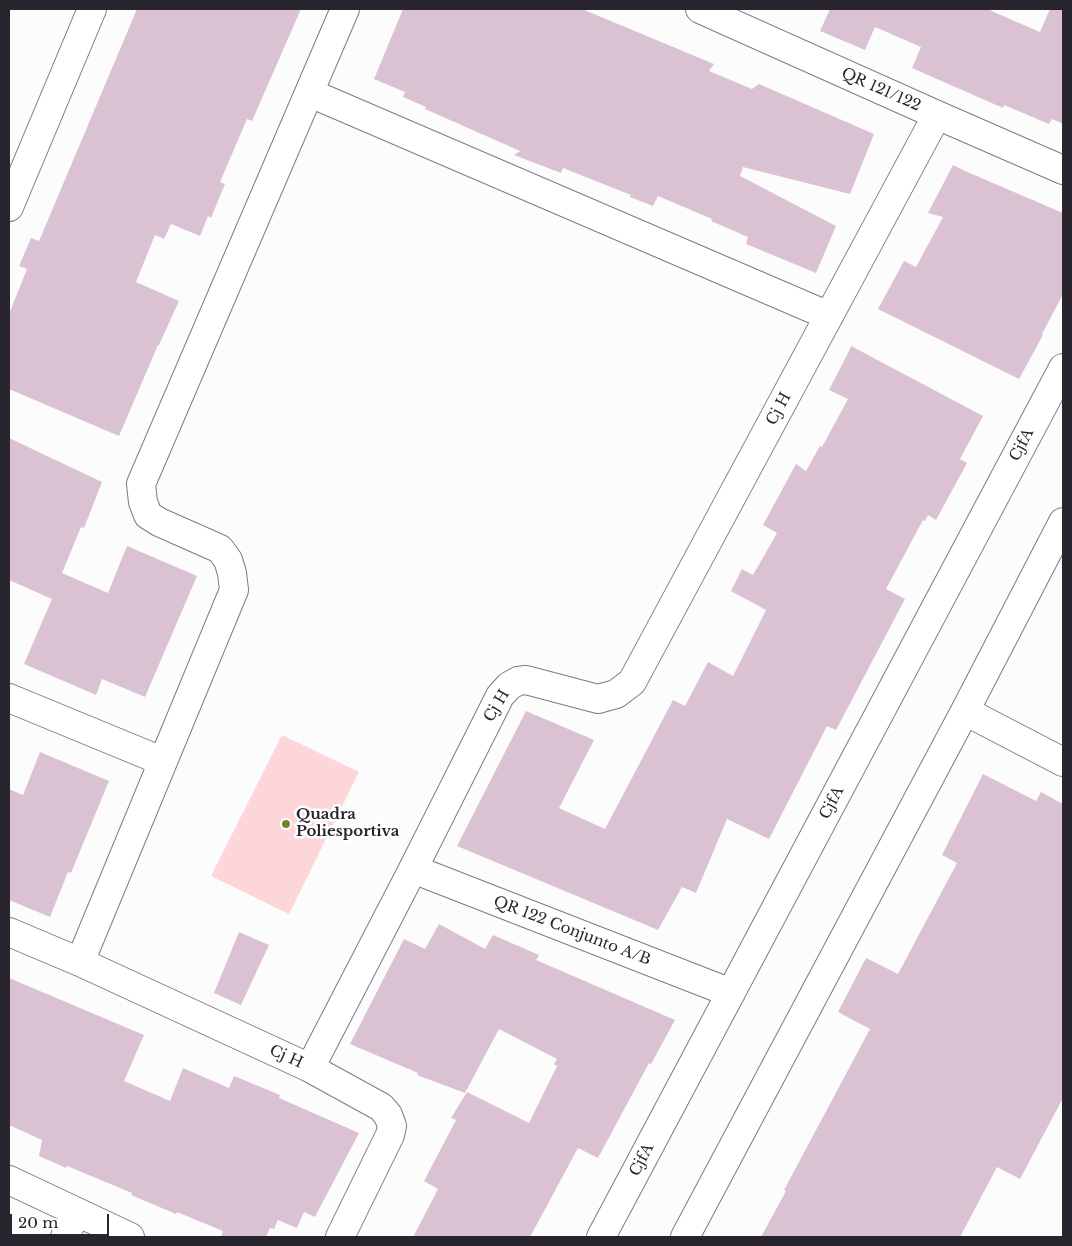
<!DOCTYPE html>
<style>
body{margin:0}
#map{position:relative;width:1072px;height:1246px;overflow:hidden;background:#fcfcfc;font-family:"Libre Baskerville",serif}
canvas{display:block}
.frame{position:absolute;inset:0;border:10px solid #29252f;pointer-events:none}
.scale{position:absolute;left:10px;top:1214px;width:99px;height:22px;box-sizing:border-box;border:2px solid #29252f;border-top:0;padding-left:6px;font-size:15px;line-height:18px;white-space:nowrap;color:#29252f;-webkit-text-stroke:4px #fff;paint-order:stroke}
</style>
<div id="map">
<canvas width="1072" height="1246"></canvas>
<div class="frame"></div>
<div class="scale">20 m</div>
</div>
<script>
const ctx = document.querySelector('canvas').getContext('2d');
ctx.lineJoin = 'round';
function fillPath(path, color) { ctx.fillStyle = color; ctx.fill(path, 'evenodd'); }
const shape = rows => new Path2D(rows.map(r => 'M' + r).join(''));
function stroke(path, color, width, dash) { ctx.strokeStyle = color; ctx.lineWidth = width; ctx.lineCap = dash ? 'butt' : 'round'; ctx.setLineDash(dash || []); ctx.stroke(path); }
function label(font, color, halo, rows, align = 'center') {
  ctx.font = font + ' "Libre Baskerville",serif'; ctx.lineWidth = 5; ctx.setLineDash([]); ctx.textBaseline = 'middle'; ctx.strokeStyle = halo; ctx.fillStyle = color; for (const [text, x, y, turn = 0] of rows) {
    ctx.save(); ctx.translate(x, y); ctx.rotate((+turn || 0) * Math.PI / 180); ctx.textAlign = isNaN(turn) ? turn : align; if (halo) ctx.strokeText(text, 0, 0); ctx.fillText(text, 0, 0); ctx.restore();
  }
}
const green = shape([
 [282,735,359,772,289,914,211,876]
]);
const building = shape([
 [137,9,301,9,252,121,247,119,220,182,225,184,211,218,208,216,200,236,171,224,164,239,155,235,136,282,179,301,159,345,158,345,119,436,9,389,9,314,27,269,19,266,31,238,39,241],
 [403,9,582,9,714,64,709,71,752,89,759,84,874,134,850,194,743,167,740,176,836,226,816,273,746,244,748,237,711,221,712,219,658,196,653,206,630,197,631,195,563,168,561,173,514,155,520,151,425,109,426,107,403,97,405,92,374,79],
 [830,9,987,9,1040,32,1050,9,1063,9,1063,124,1052,119,1049,124,1004,105,1003,108,912,68,921,47,875,27,865,50,820,31],
 [953,165,965,171,1063,213,1063,294,1042,334,1043,335,1019,379,878,309,904,261,916,267,943,217,928,213],
 [852,345,853,347,983,416,960,459,967,463,936,520,928,515,925,521,923,520,886,589,905,599,836,730,827,726,769,839,727,819,696,893,682,887,658,930,457,846,526,711,594,740,559,808,605,829,673,700,685,706,708,662,733,676,766,610,731,591,742,569,753,575,777,533,763,525,796,464,806,471,820,446,822,447,848,399,829,390],
 [9,438,102,482,84,528,81,527,62,573,108,593,127,546,197,576,145,697,102,679,96,695,24,664,52,599,9,580],
 [40,752,109,781,71,873,68,872,50,917,9,900,9,789,23,795],
 [983,774,1036,801,1041,792,1063,804,1063,1098,1020,1179,997,1167,960,1237,761,1237,786,1191,784,1190,870,1029,838,1012,866,958,898,974,957,863,942,855],
 [439,924,485,949,493,935,539,955,536,960,675,1020,651,1064,649,1063,598,1158,578,1148,530,1237,413,1237,438,1189,424,1181,456,1120,451,1118,467,1092,529,1123,557,1066,554,1064,557,1059,499,1029,465,1093,417,1075,418,1073,350,1044,404,939,425,949],
 [239,932,269,945,241,1005,214,993],
 [9,978,144,1035,124,1081,170,1101,183,1068,229,1088,234,1076,280,1095,279,1098,359,1133,315,1217,304,1212,297,1228,278,1220,274,1229,270,1228,266,1237,221,1237,223,1231,177,1212,176,1214,131,1195,132,1193,67,1166,66,1168,39,1156,42,1140,9,1125]
]);
const minor = shape([
 [700,9,937,115,1063,170],
 [310,93,829,316],
 [9,207,92,9],
 [9,698,162,761],
 [965,711,1063,762],
 [413,869,731,993],
 [9,932,80,962,310,1068,413,869,500,696,509,686,518,681,526,680,598,699,616,694,632,682,937,115],
 [80,962,234,590,232,573,228,560,220,549,159,522,148,515,143,502,141,484,345,9],
 [310,1068,381,1107,388,1115,392,1126,390,1135,340,1237],
 [9,1180,130,1237],
 [65,1237,76,1212],
 [601,1237,1063,368],
 [685,1237,965,711,1063,522]
]);
const markers = [
 [286,824,5,"#7c832f"]
];
const streetNames = [
 ["QR 121/122",881,90,24],
 ["Cj H",779,409,-62],
 ["CjfA",1022,445,-62],
 ["Cj H",497,706,-59],
 ["CjfA",832,803,-62],
 ["QR 122 Conjunto A/B",572,931,21],
 ["Cj H",286,1057,25],
 ["CjfA",642,1160,-62]
];
const poiNames = [
 ["Quadra",296,815],
 ["Poliesportiva",296,832]
];
fillPath(green, '#fcd6d9');
fillPath(building, '#dbc2d2');
stroke(minor, '#81778e', 30);
stroke(minor, '#fff', 28);
for (const [x, y, r, color] of markers) { const dot = new Path2D(); dot.arc(x, y, r, 0, 2 * Math.PI); ctx.fillStyle = color; ctx.fill(dot); stroke(dot, '#fff', 2); }
label('15px', '#29252f', '#fff', streetNames);
label('bold 15px', '#29252f', '#fff', poiNames, 'left');
</script>
